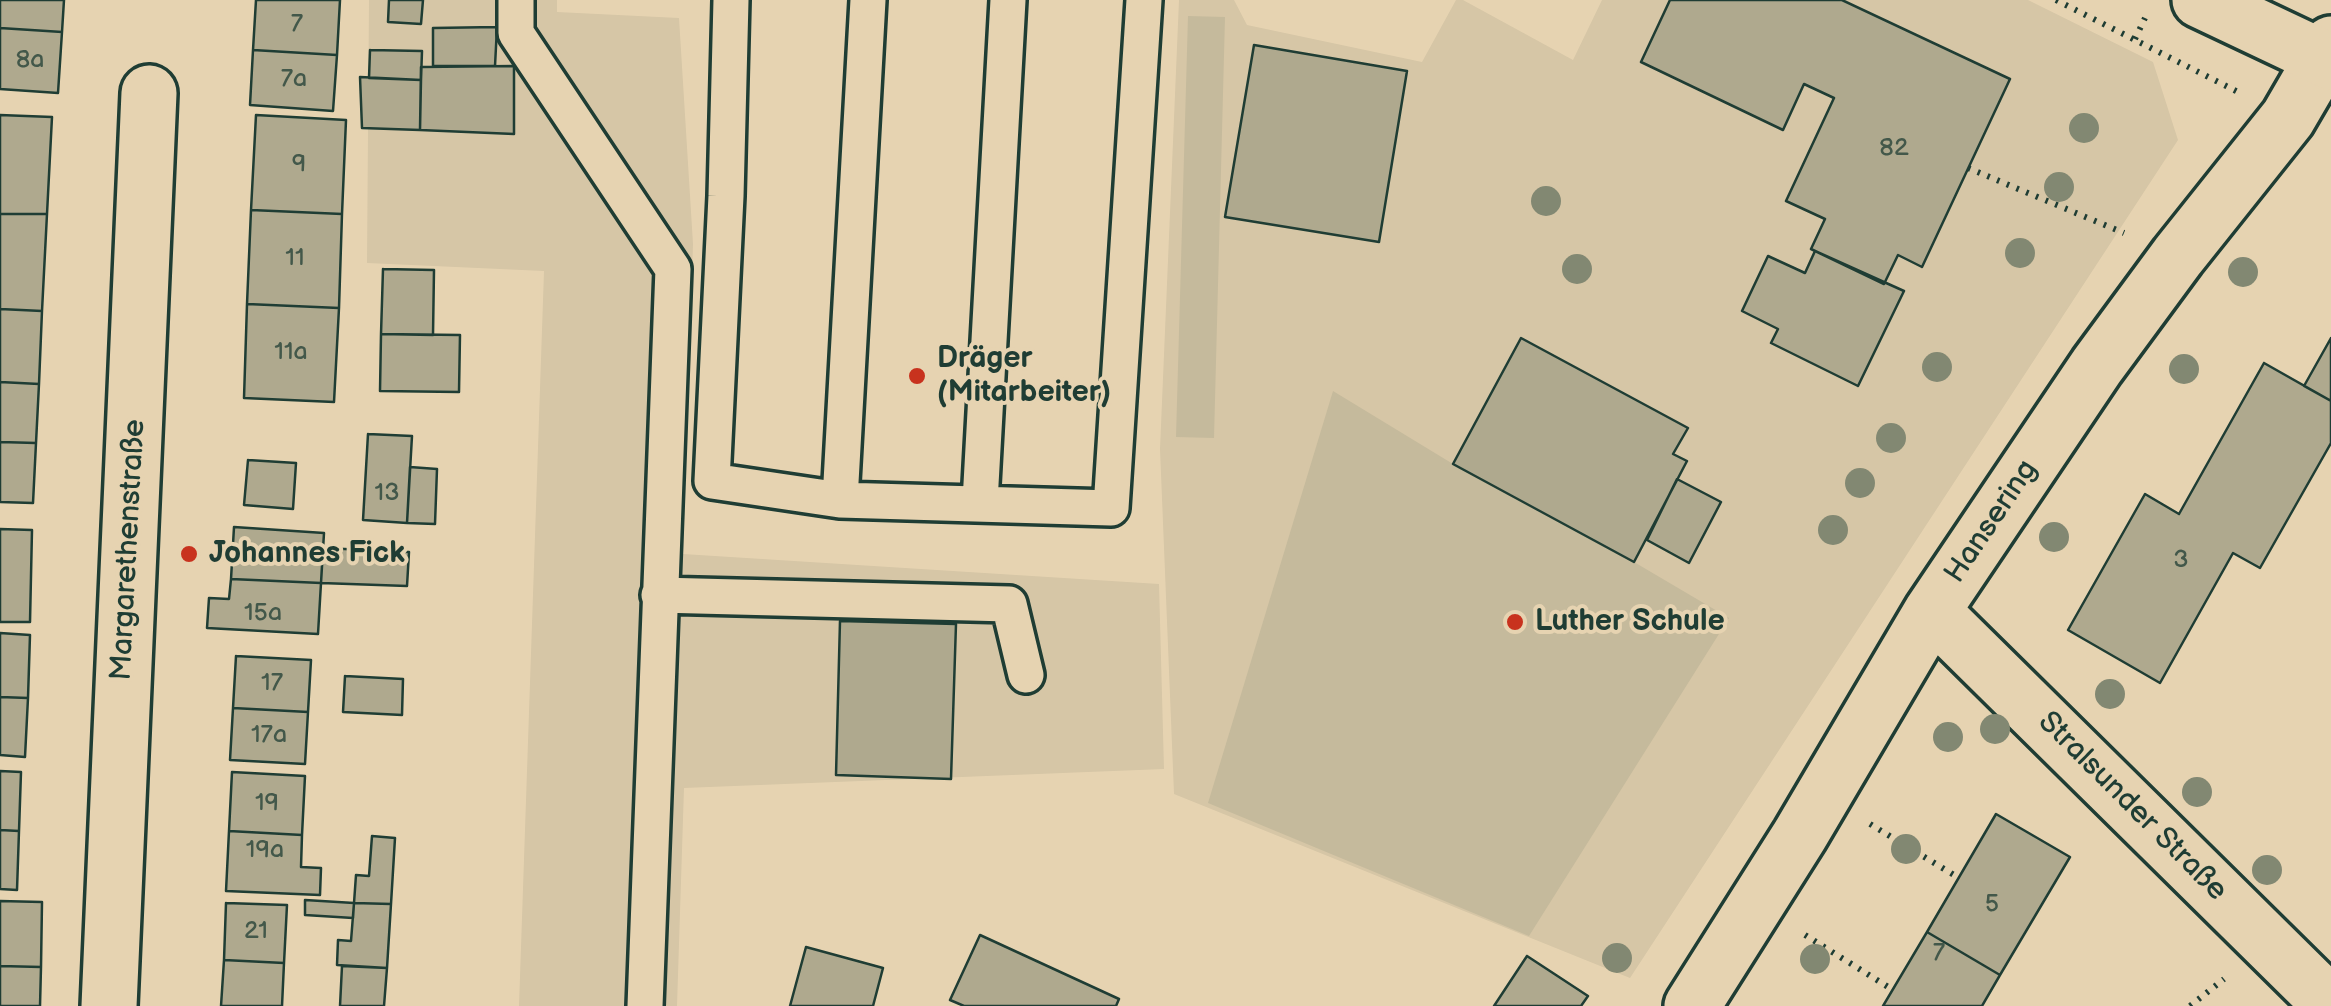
<!DOCTYPE html>
<meta charset="utf-8">
<style>
body{margin:0}
canvas{display:block;background:#e6d3b1}
</style>
<canvas width="2331" height="1006"></canvas>
<script>
const ctx = document.querySelector('canvas').getContext('2d');
ctx.lineJoin = 'round';
function fillPath(path, color) { ctx.fillStyle = color; ctx.fill(path, 'evenodd'); }
const shape = rows => new Path2D(rows.map(r => 'M' + r).join(''));
function stroke(path, color, width, dash) { ctx.strokeStyle = color; ctx.lineWidth = width; ctx.lineCap = dash ? 'butt' : 'round'; ctx.setLineDash(dash || []); ctx.stroke(path); }
function label(font, color, halo, rows, align = 'center') {
  ctx.font = font + ' "Balsamiq Sans",sans-serif'; ctx.lineWidth = 8; ctx.setLineDash([]); ctx.textBaseline = 'middle'; ctx.strokeStyle = halo; ctx.fillStyle = color; for (const [text, x, y, turn = 0] of rows) {
    ctx.save(); ctx.translate(x, y); ctx.rotate((+turn || 0) * Math.PI / 180); ctx.textAlign = isNaN(turn) ? turn : align; if (halo) ctx.strokeText(text, 0, 0); ctx.fillText(text, 0, 0); ctx.restore();
  }
}
const built = shape([
 [369,0,557,0,557,12,679,18,693,244,683,554,1159,584,1164,769,684,788,677,1006,519,1006,544,271,367,263],
 [1179,0,1234,0,1247,25,1422,62,1456,0,1463,0,1573,60,1602,0,2028,0,2153,62,2178,140,1630,978,1174,794,1160,449]
]);
const green = shape([
 [1188,16,1225,17,1214,438,1176,437],
 [1333,391,1453,464,1634,562,1729,618,1529,936,1208,803]
]);
const building = shape([
 [0,0,64,0,62,32,0,28,0,0],
 [256,0,340,0,337,55,253,50,256,0],
 [389,0,423,0,421,24,388,22,389,0],
 [1670,0,1842,0,2010,79,1922,267,1898,255,1884,284,1811,249,1825,219,1786,201,1834,98,1804,84,1783,130,1641,62,1670,0],
 [497,27,495,66,433,66,433,28,497,27],
 [0,28,62,32,58,93,0,89,0,28],
 [1254,45,1407,71,1379,242,1225,217,1254,45],
 [253,50,337,55,333,111,250,105,253,50],
 [370,50,422,51,421,80,369,78,370,50],
 [514,66,514,134,420,130,421,67,514,66],
 [360,77,421,80,420,130,362,128,360,77],
 [0,115,52,117,47,214,0,214,0,115],
 [256,115,346,120,342,214,251,210,256,115],
 [251,210,342,214,339,308,247,304,251,210],
 [0,214,47,214,42,311,0,309,0,214],
 [1815,251,1904,291,1858,386,1771,343,1778,329,1742,311,1768,256,1805,273,1815,251],
 [383,269,434,270,433,335,381,334,383,269],
 [247,304,339,308,334,402,244,398,247,304],
 [0,309,42,311,39,384,0,382,0,309],
 [381,334,460,335,459,392,380,391,381,334],
 [1521,338,1688,428,1673,454,1687,461,1634,562,1453,464,1521,338],
 [2331,338,2331,401,2304,386,2331,338],
 [2264,363,2331,401,2331,443,2260,568,2233,553,2160,683,2068,630,2145,494,2179,514,2264,363],
 [0,382,39,384,36,443,0,442,0,382],
 [368,434,412,436,407,523,363,520,368,434],
 [0,442,36,443,33,503,0,502,0,442],
 [248,460,296,463,293,509,244,505,248,460],
 [410,467,437,469,435,524,407,523,410,467],
 [1677,479,1721,502,1689,563,1647,540,1677,479],
 [234,527,324,533,321,583,231,579,234,527],
 [0,529,32,530,30,622,0,622,0,529],
 [323,548,409,552,407,586,321,583,323,548],
 [231,579,321,583,318,634,207,628,209,598,229,599,231,579],
 [840,621,956,624,951,779,836,775,840,621],
 [0,633,30,635,28,698,0,697,0,633],
 [236,656,311,660,308,712,233,708,236,656],
 [345,676,403,679,402,715,343,712,345,676],
 [0,697,28,698,25,757,0,755,0,697],
 [233,708,308,712,305,764,230,760,233,708],
 [0,771,21,772,19,831,0,830,0,771],
 [232,772,305,776,302,835,229,831,232,772],
 [1996,814,2070,857,2000,975,1927,932,1996,814],
 [0,830,19,831,17,890,0,889,0,830],
 [229,831,302,835,301,867,321,868,320,895,226,891,229,831],
 [372,836,395,838,391,904,354,903,356,875,369,876,372,836],
 [305,900,354,903,353,918,305,915,305,900],
 [0,901,42,902,41,967,0,966,0,901],
 [226,903,287,905,284,963,224,960,226,903],
 [354,903,391,904,387,968,337,965,338,940,351,941,354,903],
 [1927,932,2000,975,1982,1006,1883,1006,1927,932],
 [980,935,1119,999,1116,1006,964,1006,950,1000,980,935],
 [806,947,883,968,873,1006,790,1006,806,947],
 [1527,956,1588,996,1581,1006,1494,1006,1527,956],
 [224,960,284,963,282,1006,221,1006,224,960],
 [0,966,41,967,40,1006,0,1006,0,966],
 [342,966,387,968,384,1006,340,1006,342,966]
]);
const path = shape([
 [2056,0,2238,92],
 [2135,39,2145,18],
 [1968,168,2124,233],
 [1870,824,1959,878],
 [1805,935,1893,990],
 [2190,1006,2224,979]
]);
const service = shape([
 [516,0,516,33,673,269,645,1006],
 [731,0,726,196,712,481,840,500,1111,508,1144,0],
 [840,500,868,0],
 [980,502,1008,0],
 [659,595,1009,604,1026,675]
]);
const minor = shape([
 [1932,611,2331,1005],
 [109,1006,149,93],
 [1692,1006,1800,835,1932,611,2097,366,2178,256,2288,118,2331,44]
]);
const primary = shape([
 [2200,0,2331,62]
]);
const trees = [
 [2084,128],
 [2059,187],
 [1546,201],
 [2020,253],
 [1577,269],
 [2243,272],
 [1937,367],
 [2184,369],
 [1891,438],
 [1860,483],
 [1833,530],
 [2054,537],
 [2110,694],
 [1995,729],
 [1948,737],
 [2197,792],
 [1906,849],
 [2267,870],
 [1617,958],
 [1815,959]
];
const markers = [
 [917,376,10,"#c8321e"],
 [189,554,10,"#c8321e"],
 [1515,622,10,"#c8321e"]
];
const numberNames = [
 ["7",297,25],
 ["8a",30,61],
 ["7a",294,80],
 ["82",1894,149],
 ["9",299,165],
 ["11",295,259],
 ["11a",291,353],
 ["13",387,494],
 ["3",2181,561],
 ["15a",263,614],
 ["17",272,684],
 ["17a",269,736],
 ["19",267,804],
 ["19a",265,851],
 ["5",1992,905],
 ["21",256,932],
 ["7",1939,954]
];
const poiNames = [
 ["Dräger",937,359],
 ["(Mitarbeiter)",937,393],
 ["Johannes Fick",209,554],
 ["Luther Schule",1535,622]
];
const streetNames = [
 ["Hansering",1992,522,-56],
 ["Margarethenstraße",129,550,-87],
 ["Stralsunder Straße",2132,807,45]
];
fillPath(built, '#d6c6a6');
fillPath(green, '#c5ba9c');
fillPath(building, '#afa98e');
stroke(building, '#1f3d34', 2.5);
stroke(service, '#1f3d34', 42);
stroke(minor, '#1f3d34', 62);
stroke(primary, '#1f3d34', 62);
stroke(path, '#1f3d34', 6, [2.5, 8]);
stroke(service, '#e6d3b1', 35);
stroke(minor, '#e6d3b1', 55);
stroke(primary, '#e6d3b1', 55);
ctx.fillStyle = '#828872';
for (const [x, y] of trees) { ctx.beginPath(); ctx.arc(x, y, 15, 0, 2 * Math.PI); ctx.fill(); }
for (const [x, y, r, color] of markers) { const dot = new Path2D(); dot.arc(x, y, r, 0, 2 * Math.PI); ctx.fillStyle = color; ctx.fill(dot); stroke(dot, '#e6d3b1', 4); }
label('25px', '#43584a', null, numberNames);
label('bold 30px', '#1f3d34', '#e6d3b1', poiNames, 'left');
label('30px', '#1f3d34', '#e6d3b1', streetNames);
</script>
